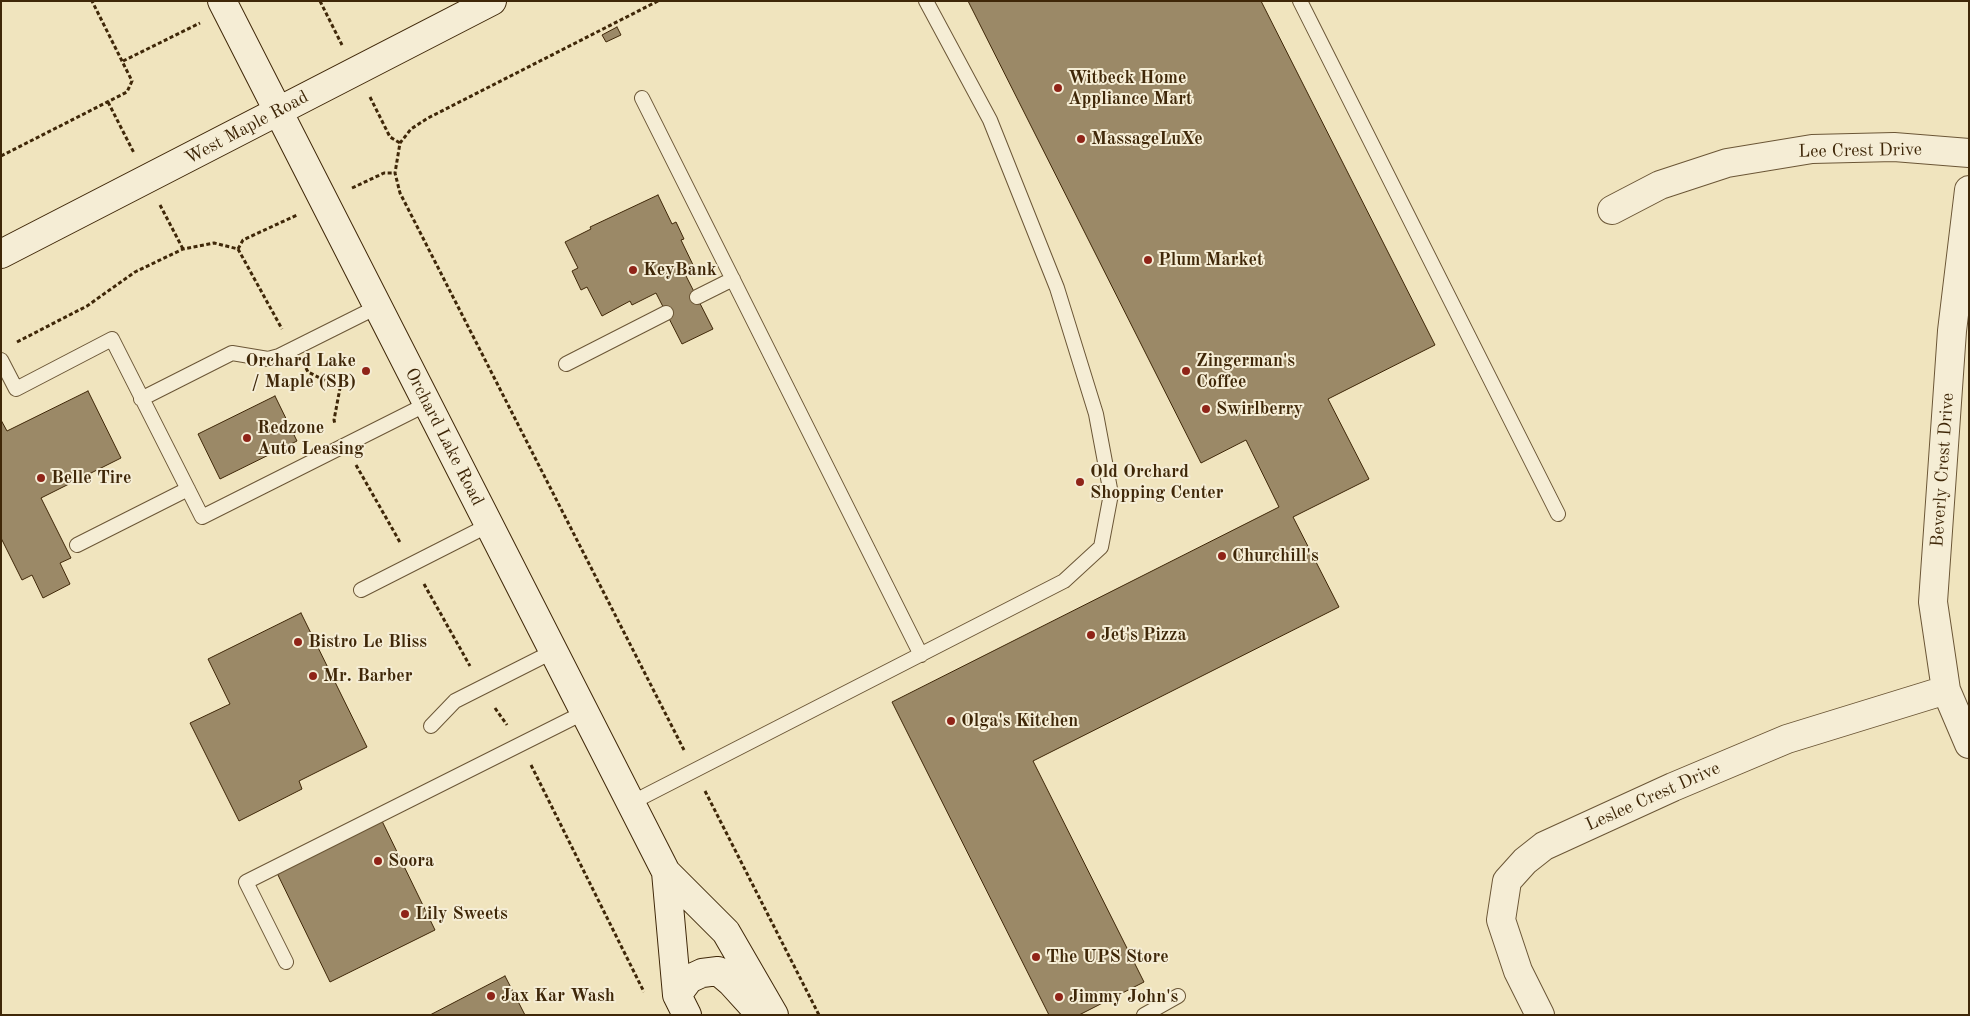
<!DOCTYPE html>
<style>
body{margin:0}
#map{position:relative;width:1970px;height:1016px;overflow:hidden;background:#f0e4be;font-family:"Old Standard TT",serif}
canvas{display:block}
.frame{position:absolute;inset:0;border:2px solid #3f2708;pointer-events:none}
</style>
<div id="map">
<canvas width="1970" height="1016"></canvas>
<div class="frame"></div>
</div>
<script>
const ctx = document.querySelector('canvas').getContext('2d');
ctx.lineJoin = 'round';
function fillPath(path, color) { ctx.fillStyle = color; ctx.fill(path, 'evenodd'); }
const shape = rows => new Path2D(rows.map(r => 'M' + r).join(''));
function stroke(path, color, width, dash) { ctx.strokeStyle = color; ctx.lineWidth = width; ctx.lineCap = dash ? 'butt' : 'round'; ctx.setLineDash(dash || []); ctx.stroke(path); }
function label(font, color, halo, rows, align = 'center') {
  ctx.font = font + ' "Old Standard TT",serif'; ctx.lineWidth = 4; ctx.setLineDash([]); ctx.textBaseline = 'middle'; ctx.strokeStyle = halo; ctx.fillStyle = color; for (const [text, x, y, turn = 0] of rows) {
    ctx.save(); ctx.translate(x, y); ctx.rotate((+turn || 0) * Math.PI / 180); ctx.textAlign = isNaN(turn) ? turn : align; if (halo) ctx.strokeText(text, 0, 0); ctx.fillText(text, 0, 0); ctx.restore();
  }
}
const building = shape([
 [968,1,1261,1,1435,345,1328,399,1369,479,1293,517,1339,607,1033,761,1144,982,1079,1015,1049,1015,892,702,1279,507,1246,440,1201,463,968,1],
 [617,27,621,35,606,42,602,35,617,27],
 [658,195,672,224,676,222,684,239,681,240,695,269,685,274,713,329,682,344,656,293,632,305,630,301,602,316,587,287,581,290,572,271,578,268,565,242,591,229,590,227,658,195],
 [88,391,121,458,41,498,71,558,60,563,70,584,43,598,32,575,22,580,1,538,1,420,7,431,88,391],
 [275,396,297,441,220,479,198,434,275,396],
 [301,613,367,747,299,781,302,789,239,821,190,723,230,704,208,659,301,613],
 [382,821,435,930,330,982,277,873,382,821],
 [505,976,525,1015,430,1015,505,976]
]);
const path = shape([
 [320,1,342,45],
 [658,1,428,118,411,129,400,143,395,173,400,193,684,750],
 [123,61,200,23],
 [370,97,390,137,400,143],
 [108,102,134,153],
 [1,156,127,92,132,81,92,1],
 [352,188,384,173,395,173],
 [160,205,183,249],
 [238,249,243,240,297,215],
 [17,342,87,306,135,272,183,249,214,243,238,249,282,329],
 [306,368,308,372,340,388,334,420,335,424],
 [356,465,401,544],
 [424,584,470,666],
 [495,708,507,725],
 [531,765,644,992],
 [705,791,819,1015]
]);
const service = shape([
 [1300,1,1558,514],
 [642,98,921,655],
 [697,297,733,279],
 [1,360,16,389,112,339,202,517,427,404],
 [566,364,666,313],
 [141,399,232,353,268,359,279,356,377,307],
 [77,545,188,489],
 [361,590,489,525],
 [431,726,455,701,554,651],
 [631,803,1064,581,1101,547,1111,494,1096,414,1057,288,990,120,926,1],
 [286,962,246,882,585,712],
 [1144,1015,1178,996]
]);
const minor = shape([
 [1969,190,1952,331,1933,602,1946,690,1969,744],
 [1612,210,1660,185,1727,163,1812,149,1894,147,1969,153],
 [1540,1015,1518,971,1501,920,1507,881,1525,861,1544,846,1673,787,1787,739,1946,690]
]);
const secondary = shape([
 [222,1,666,872,726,932,774,1015],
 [1,254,492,1],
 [666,872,677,995,687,1015],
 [677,995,689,979,702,973,718,971,731,982,761,1015]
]);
const markers = [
 [1058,88,5,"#8f2418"],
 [1081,139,5,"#8f2418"],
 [1148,260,5,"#8f2418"],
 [633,270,5,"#8f2418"],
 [366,371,5,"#8f2418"],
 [1186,371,5,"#8f2418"],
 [1206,409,5,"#8f2418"],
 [247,438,5,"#8f2418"],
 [41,478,5,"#8f2418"],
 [1080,482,5,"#8f2418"],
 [1222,556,5,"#8f2418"],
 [1091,635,5,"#8f2418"],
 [298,642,5,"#8f2418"],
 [313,676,5,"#8f2418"],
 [951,721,5,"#8f2418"],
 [378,861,5,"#8f2418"],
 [405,914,5,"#8f2418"],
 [1036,957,5,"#8f2418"],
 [491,996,5,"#8f2418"],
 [1059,997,5,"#8f2418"]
];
const poiNames = [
 ["Witbeck Home",1068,78],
 ["Appliance Mart",1068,99],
 ["MassageLuXe",1091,139],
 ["Plum Market",1158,260],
 ["KeyBank",643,270],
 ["Orchard Lake",356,361,"right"],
 ["/ Maple (SB)",356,382,"right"],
 ["Zingerman's",1196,361],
 ["Coffee",1196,382],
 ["Swirlberry",1216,409],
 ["Redzone",257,428],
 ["Auto Leasing",257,449],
 ["Old Orchard",1090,472],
 ["Shopping Center",1090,493],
 ["Belle Tire",51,478],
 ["Churchill's",1232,556],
 ["Jet's Pizza",1101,635],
 ["Bistro Le Bliss",308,642],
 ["Mr. Barber",323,676],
 ["Olga's Kitchen",961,721],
 ["Soora",388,861],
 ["Lily Sweets",415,914],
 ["The UPS Store",1046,957],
 ["Jax Kar Wash",501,996],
 ["Jimmy John's",1069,997]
];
const streetNames = [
 ["West Maple Road",247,128,-28],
 ["Lee Crest Drive",1860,151,-1],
 ["Orchard Lake Road",444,437,63],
 ["Beverly Crest Drive",1943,470,-86],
 ["Leslee Crest Drive",1653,797,-24]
];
fillPath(building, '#9b8967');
stroke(building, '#3f2708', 1);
stroke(service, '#6b5636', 16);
stroke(minor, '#6b5636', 30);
stroke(secondary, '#3f2708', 30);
stroke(path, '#3f2708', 3, [4, 2.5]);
stroke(service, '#f5edd5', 14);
stroke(minor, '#f5edd5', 28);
stroke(secondary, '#f5edd5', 28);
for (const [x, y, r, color] of markers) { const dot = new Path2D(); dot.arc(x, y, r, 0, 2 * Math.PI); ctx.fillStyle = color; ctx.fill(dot); stroke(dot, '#f5edd5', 2); }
label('bold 18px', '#3f2708', '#f5edd5', poiNames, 'left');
label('18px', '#3f2708', '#f5edd5', streetNames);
</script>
